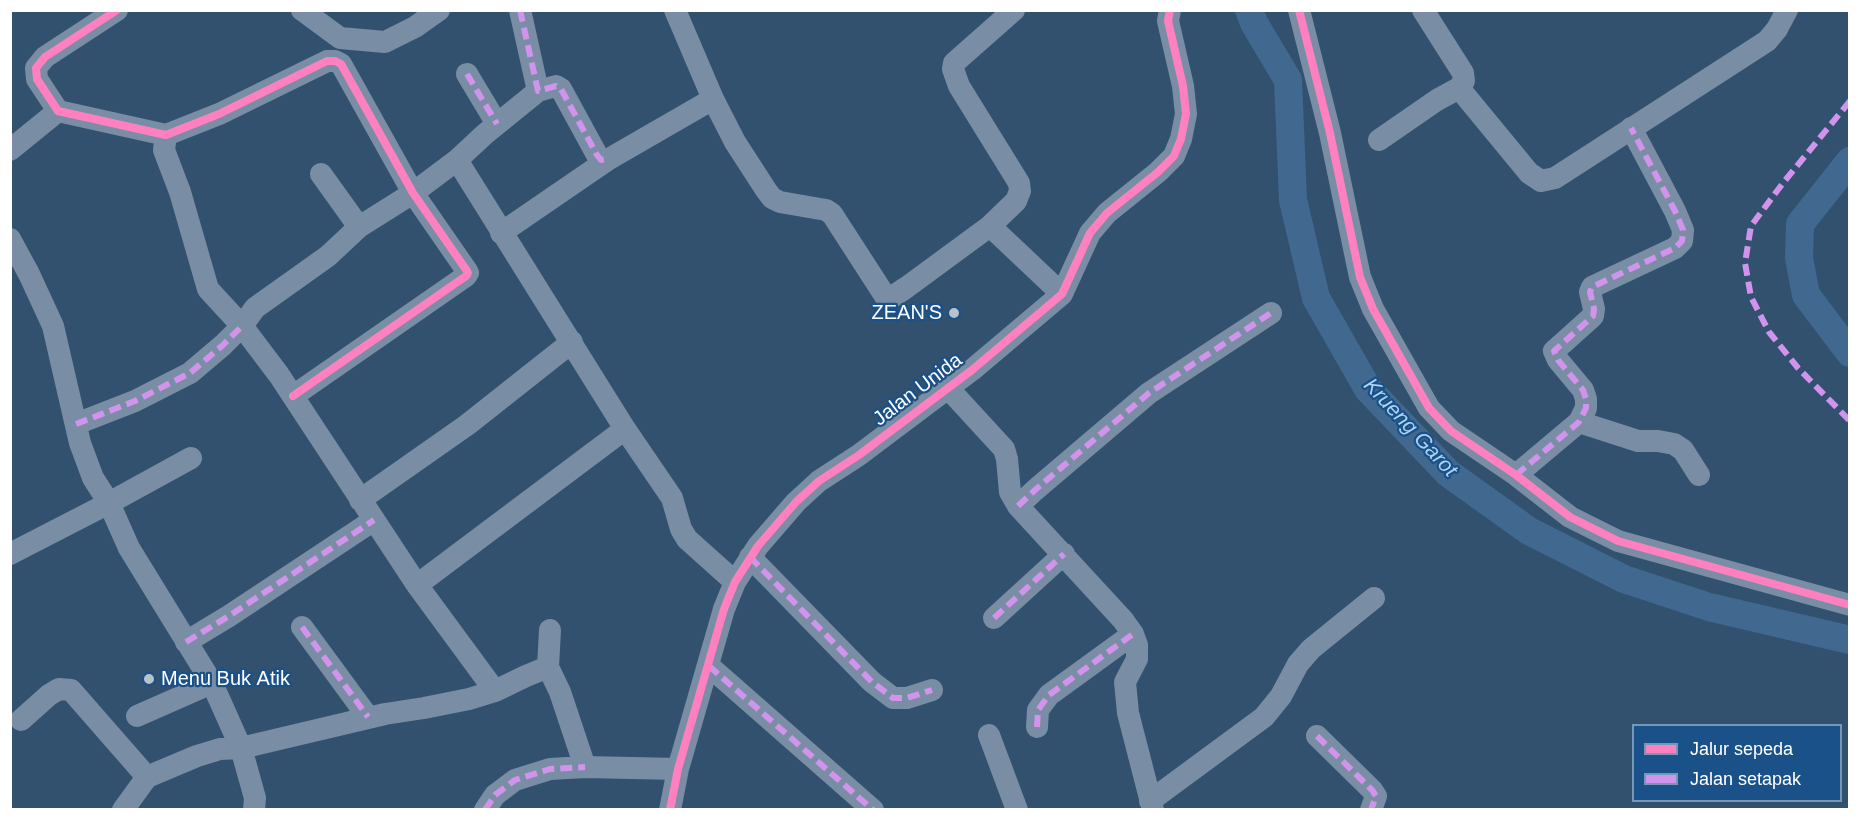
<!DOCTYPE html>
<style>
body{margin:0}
#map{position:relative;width:1860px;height:820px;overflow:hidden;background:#32516f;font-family:Arial,sans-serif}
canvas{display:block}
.frame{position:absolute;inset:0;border:12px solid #fff;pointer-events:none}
.legend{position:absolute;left:1632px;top:724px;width:210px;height:78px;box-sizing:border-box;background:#195188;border:2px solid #7597b8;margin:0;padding:8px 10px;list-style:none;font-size:18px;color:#fff}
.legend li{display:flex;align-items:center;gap:12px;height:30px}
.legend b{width:30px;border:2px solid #7597b8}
</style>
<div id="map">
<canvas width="1860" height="820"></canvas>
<div class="frame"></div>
<ul class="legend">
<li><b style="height:8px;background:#ff80c0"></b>Jalur sepeda</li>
<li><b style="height:8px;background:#d193ec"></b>Jalan setapak</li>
</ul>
</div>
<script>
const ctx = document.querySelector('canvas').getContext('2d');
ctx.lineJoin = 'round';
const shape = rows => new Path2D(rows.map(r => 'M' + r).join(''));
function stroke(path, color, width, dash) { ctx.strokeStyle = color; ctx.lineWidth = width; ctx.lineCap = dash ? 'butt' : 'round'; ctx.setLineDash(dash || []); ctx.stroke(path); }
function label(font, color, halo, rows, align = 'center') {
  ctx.font = font + ' Arial,sans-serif'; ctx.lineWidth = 4.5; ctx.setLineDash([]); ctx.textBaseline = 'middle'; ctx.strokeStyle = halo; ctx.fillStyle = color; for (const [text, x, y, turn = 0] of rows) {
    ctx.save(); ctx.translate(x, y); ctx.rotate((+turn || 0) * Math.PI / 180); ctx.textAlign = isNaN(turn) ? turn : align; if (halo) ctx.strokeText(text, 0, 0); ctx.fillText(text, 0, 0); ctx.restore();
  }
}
const river = shape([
 [1249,10,1254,23,1288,80,1293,200,1316,298,1368,389,1448,473,1529,531,1624,579,1709,607,1850,640],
 [1850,161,1800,224,1799,258,1806,295,1850,353]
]);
const minor = shape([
 [117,10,45,57,36,68,37,79,58,111,166,135,219,114,327,61,335,61,341,64,413,193,467,271,468,273,466,276,293,396],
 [302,10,340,38,385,42,415,27,439,10],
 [520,10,538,91],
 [675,10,713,99,735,142,766,190,772,198,780,202,826,210,832,214,885,296,892,297,907,287,990,226,1062,294],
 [1299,10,1330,133,1360,277,1373,309,1429,408,1451,431,1516,475,1570,517,1618,541,1850,605],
 [467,74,497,124],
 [1459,88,1529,173,1541,181,1555,178,1767,41,1777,29,1787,10],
 [166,135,164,150,180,192,208,289,242,326,279,375,417,585,495,691],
 [1379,140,1437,100,1459,88,1464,81,1463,73,1423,10],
 [10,150,58,111],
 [457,160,625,429,672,498,681,529,687,539,735,582],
 [321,174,359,227],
 [990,226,1016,201,1020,191,1019,183,959,86,953,69,954,63,1014,10],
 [501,233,609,159,713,99],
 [10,239,29,274,53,326,80,443,93,478,109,503,129,548,212,683,241,748,255,798,254,810],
 [947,387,1004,449,1007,459,1010,492,1018,506,1123,620,1133,634,1137,645,1137,659,1125,682,1128,713,1153,810],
 [1579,422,1638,441,1658,441,1674,444,1683,450,1699,475],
 [76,424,135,401,190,373,223,345,242,326,255,308,328,256,359,227,413,193,457,160,485,134,538,91,556,86,561,89,597,155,601,160,609,159],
 [1516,475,1579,422,1586,408,1586,399,1583,390,1558,360,1554,351,1593,316,1594,309,1590,292,1592,287,1675,248,1682,241,1683,230,1675,211,1631,128],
 [360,500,467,425,572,342],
 [1018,506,1035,490,1149,393,1271,313],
 [10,554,109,503,191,458],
 [750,557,872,682,893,698,907,698,932,690],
 [417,585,625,429],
 [994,618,1064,554],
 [302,627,368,717],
 [186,642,229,616,374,520],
 [709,666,873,810],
 [548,667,550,630],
 [137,716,212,683],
 [21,720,49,695,59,689,71,690,147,777],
 [1037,727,1038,710,1049,695,1133,634],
 [989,735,1017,810],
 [1317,736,1372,790,1376,796,1371,810],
 [1150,801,1264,717,1281,696,1298,664,1311,649,1374,598],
 [123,810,147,777,197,756,220,749,241,748,385,714,424,708,469,699,495,691,526,676,548,667,560,692,585,767,678,769],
 [485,810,495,795,515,780,550,769,585,767],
 [670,810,678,769,724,609,735,582,758,546,796,502,819,481,859,455,972,370,1062,294,1090,233,1107,213,1158,172,1174,156,1181,139,1186,114,1183,86,1168,21,1170,10]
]);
const quiet = shape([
 [520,10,538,91,556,86,561,89,597,155,601,160,609,159],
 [467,74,497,124],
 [1850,101,1783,183,1751,226,1745,263,1751,297,1769,332,1798,368,1850,421],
 [76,424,135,401,190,373,223,345,242,326],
 [1516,475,1579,422,1586,408,1586,399,1583,390,1558,360,1554,351,1593,316,1594,309,1590,292,1592,287,1675,248,1682,241,1683,230,1675,211,1631,128],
 [1018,506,1035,490,1149,393,1271,313],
 [750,557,872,682,893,698,907,698,932,690],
 [994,618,1064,554],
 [302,627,368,717],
 [186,642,229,616,374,520],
 [709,666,873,810],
 [1037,727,1038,710,1049,695,1133,634],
 [1317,736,1372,790,1376,796,1371,810],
 [485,810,495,795,515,780,550,769,585,767]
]);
const cycleway = shape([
 [117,10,45,57,36,68,37,79,58,111,166,135,219,114,327,61,335,61,341,64,413,193,467,271,468,273,466,276,293,396],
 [1299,10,1330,133,1360,277,1373,309,1429,408,1451,431,1516,475,1570,517,1618,541,1850,605],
 [670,810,678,769,724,609,735,582,758,546,796,502,819,481,859,455,972,370,1062,294,1090,233,1107,213,1158,172,1174,156,1181,139,1186,114,1183,86,1168,21,1170,10]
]);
const markers = [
 [954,313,6,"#b7c2cd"],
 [149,679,6,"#b7c2cd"]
];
const poiNames = [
 ["ZEAN'S",942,313],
 ["Menu Buk Atik",161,679,"left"]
];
const streetNames = [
 ["Jalan Unida",918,390,-37]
];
const waterNames = [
 ["Krueng Garot",1410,428,47]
];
stroke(river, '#416990', 28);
stroke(minor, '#798ea4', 22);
stroke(quiet, '#d193ec', 6, [12, 6]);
stroke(cycleway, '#ff80c0', 8);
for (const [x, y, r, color] of markers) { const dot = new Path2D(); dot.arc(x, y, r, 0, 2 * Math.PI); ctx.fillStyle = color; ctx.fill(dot); stroke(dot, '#195188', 2); }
label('20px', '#fff', '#195188', poiNames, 'right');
label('20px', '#fff', '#195188', streetNames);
label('italic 21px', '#acd2f4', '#195188', waterNames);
</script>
